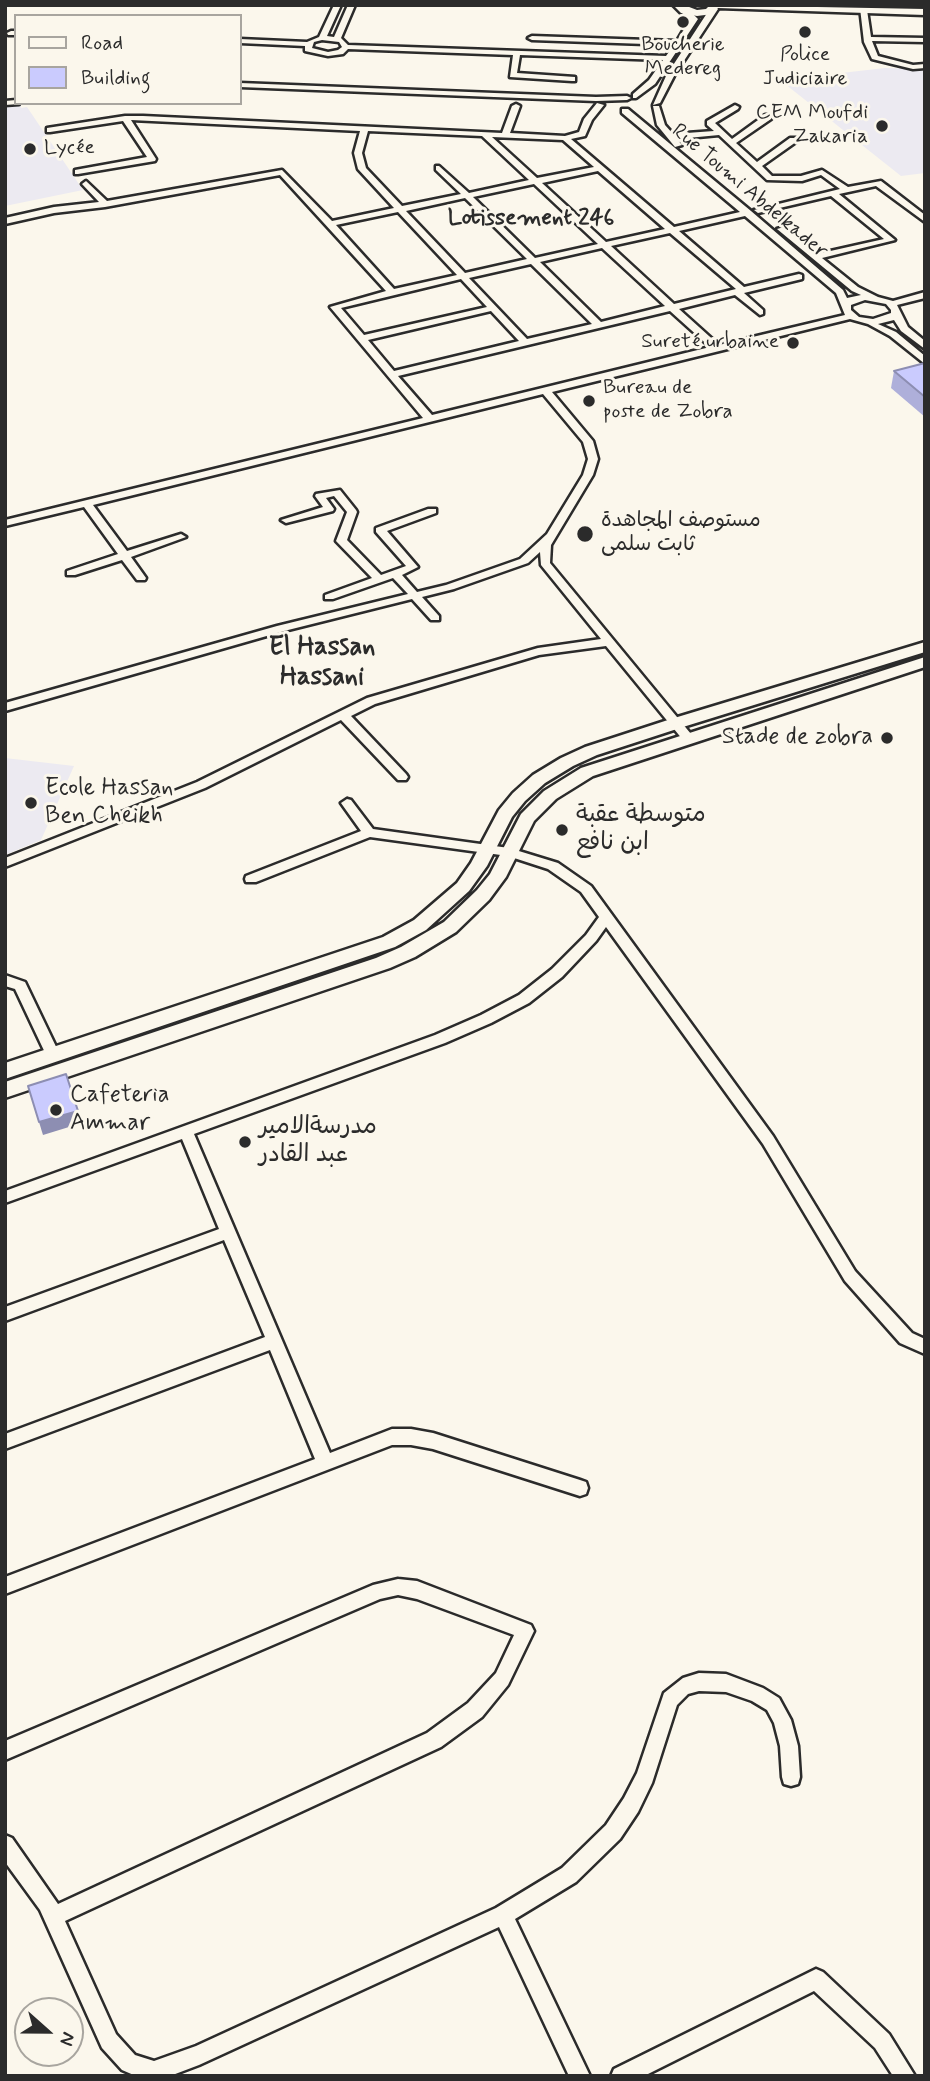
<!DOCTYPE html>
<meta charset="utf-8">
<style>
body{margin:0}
#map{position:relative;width:930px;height:2081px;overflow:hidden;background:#fbf7ec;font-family:Mynerve,sans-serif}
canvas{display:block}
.frame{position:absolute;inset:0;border:7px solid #2b2b2b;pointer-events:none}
.legend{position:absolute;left:14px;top:14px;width:228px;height:91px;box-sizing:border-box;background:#fbf7ec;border:2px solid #a8a59f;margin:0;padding:9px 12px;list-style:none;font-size:21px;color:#2b2b2b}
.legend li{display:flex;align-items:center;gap:14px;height:35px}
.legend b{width:35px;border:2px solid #a8a59f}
.north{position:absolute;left:14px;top:1997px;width:70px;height:70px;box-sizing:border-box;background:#fbf7ec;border:2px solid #a8a59f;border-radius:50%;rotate:111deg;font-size:19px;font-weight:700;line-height:28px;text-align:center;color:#2b2b2b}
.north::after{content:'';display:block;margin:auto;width:24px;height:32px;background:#2b2b2b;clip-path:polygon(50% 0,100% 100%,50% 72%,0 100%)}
</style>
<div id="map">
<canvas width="930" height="2081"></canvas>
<div class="frame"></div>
<ul class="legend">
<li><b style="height:9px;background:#fbf7ec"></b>Road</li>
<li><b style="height:19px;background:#cacbfe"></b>Building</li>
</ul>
<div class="north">N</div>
</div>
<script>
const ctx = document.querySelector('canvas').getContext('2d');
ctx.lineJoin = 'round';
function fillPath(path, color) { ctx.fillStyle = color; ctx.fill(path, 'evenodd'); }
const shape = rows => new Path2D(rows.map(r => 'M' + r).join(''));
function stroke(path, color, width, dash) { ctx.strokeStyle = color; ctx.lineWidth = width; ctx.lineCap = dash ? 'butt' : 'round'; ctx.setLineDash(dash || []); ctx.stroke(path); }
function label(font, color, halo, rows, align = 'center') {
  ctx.font = font + ' Mynerve,"Playpen Sans Arabic",sans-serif'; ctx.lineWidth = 6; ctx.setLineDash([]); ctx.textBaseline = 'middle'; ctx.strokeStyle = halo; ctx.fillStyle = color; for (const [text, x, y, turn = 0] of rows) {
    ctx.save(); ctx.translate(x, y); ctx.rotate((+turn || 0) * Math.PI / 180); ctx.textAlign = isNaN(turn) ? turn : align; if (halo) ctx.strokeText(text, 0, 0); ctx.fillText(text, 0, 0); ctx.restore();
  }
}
const built = shape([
 [885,68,925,69,925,173,901,176,780,80],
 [21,105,21,108,27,107,83,190,5,206,5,107],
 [5,758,74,766,41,840,5,855]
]);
const street = shape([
 [334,5,341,5,327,36,334,37,348,5,355,5,341,38,348,45,666,56,674,45,532,40,528,38,532,36,677,41,690,19,682,13,682,9,688,9,698,19,655,84,636,98,633,98,633,94,649,80,663,60,520,55,517,73,575,77,575,81,572,81,510,77,513,55,348,49,343,54,328,56,305,51,305,46,240,43,240,39,307,42,319,37,334,5],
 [322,40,339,42,342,47,338,50,328,52,312,48,314,42,322,40],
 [711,7,718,9,674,76,660,103,653,105,666,76,711,7],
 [860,8,867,10,871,37,925,38,925,42,872,41,878,56,913,65,925,64,925,68,913,69,872,59,864,42,860,8],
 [11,31,16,31,16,35,8,35,7,33,11,31],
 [240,83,596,97,627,96,631,98,627,100,596,101,240,87,240,83],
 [16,100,16,103,19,104,5,105,5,101,16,100],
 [597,103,604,105,592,120,585,136,571,139,674,227,740,212,622,113,622,109,628,109,751,211,843,290,847,298,861,295,852,291,777,229,784,227,817,254,884,239,831,196,758,213,754,210,840,189,821,175,802,181,767,180,719,135,677,139,682,145,675,147,657,125,653,106,659,106,665,125,673,134,714,131,707,125,707,121,735,105,739,107,738,109,715,123,732,139,765,115,771,115,771,119,736,143,757,162,790,138,796,138,796,142,762,166,772,176,801,176,822,170,848,187,881,181,925,215,925,222,876,186,839,194,895,240,822,258,858,287,878,297,893,301,925,292,925,298,897,305,908,327,925,341,925,349,901,331,894,320,878,324,896,332,925,356,925,364,890,336,868,324,850,319,552,392,593,441,598,459,593,475,551,545,550,563,691,734,693,737,691,740,683,740,606,646,539,655,375,704,351,716,406,774,408,777,406,780,398,780,341,720,205,788,5,867,5,858,197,782,367,698,538,648,601,639,541,565,540,552,528,563,454,589,422,597,439,616,439,620,431,620,412,599,284,631,5,711,5,703,277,626,408,594,393,578,333,599,325,599,325,595,372,578,336,541,347,512,334,496,326,498,334,509,333,511,286,523,281,520,323,507,315,496,316,494,340,490,356,510,357,512,347,540,381,575,406,566,376,532,376,528,428,509,436,509,436,513,387,531,418,567,402,575,417,592,446,585,520,559,547,534,583,475,588,459,583,442,543,394,93,505,127,551,181,534,186,537,131,557,146,578,145,580,137,580,122,560,75,575,67,575,67,571,118,554,84,507,5,526,5,520,423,418,330,307,386,291,280,175,105,207,54,213,5,224,5,218,54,207,99,202,82,184,86,181,107,201,282,170,332,221,394,208,358,169,354,153,360,131,131,120,156,159,155,161,78,174,75,174,75,170,147,157,123,121,50,132,47,132,47,128,125,116,143,116,502,133,512,106,516,104,520,106,510,133,565,136,579,132,584,119,597,103],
 [368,131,482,136,529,180,469,193,439,166,436,166,436,170,461,194,402,206,366,168,362,153,368,131],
 [492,137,563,140,594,167,537,178,492,137],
 [598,171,665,229,606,242,542,183,598,171],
 [534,184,598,244,535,258,473,197,534,184],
 [465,198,527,259,465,273,406,211,465,198],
 [398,212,457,275,394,289,336,225,398,212],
 [745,216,836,293,845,315,719,345,679,309,735,295,760,315,763,314,763,310,744,293,802,279,802,275,799,274,744,287,679,231,745,216],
 [670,233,736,289,674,304,611,246,670,233],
 [602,248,665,306,601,322,540,262,602,248],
 [531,264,592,324,527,339,469,278,531,264],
 [461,279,487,307,364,335,341,308,461,279],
 [865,300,886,304,891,310,891,313,873,319,859,317,851,310,851,305,865,300],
 [491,311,519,341,394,371,368,340,491,311],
 [670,311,710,347,432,415,398,376,670,311],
 [347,799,351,800,373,829,509,848,558,863,591,886,773,1136,855,1271,912,1333,925,1339,925,1354,900,1343,845,1281,763,1144,606,927,596,941,562,977,529,1003,491,1023,445,1043,194,1134,330,1453,392,1429,411,1429,433,1433,580,1480,586,1482,588,1488,586,1494,580,1496,433,1449,411,1445,392,1445,5,1594,5,1577,315,1459,270,1350,5,1449,5,1434,265,1337,224,1240,5,1321,5,1307,219,1229,182,1139,5,1203,5,1191,435,1035,481,1015,519,995,552,969,586,935,599,917,581,892,548,869,508,856,370,837,256,882,246,882,245,879,246,876,361,831,341,803,347,799],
 [5,975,25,982,60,1055,58,1059,48,1059,15,989,5,986,5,975],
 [398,1579,417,1581,531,1625,534,1631,508,1685,482,1717,441,1747,65,1921,116,2034,135,2055,154,2061,196,2046,496,1908,562,1868,606,1825,624,1798,637,1773,664,1693,683,1678,699,1673,726,1674,763,1688,779,1698,791,1720,798,1746,800,1777,798,1784,791,1786,784,1784,782,1777,780,1746,774,1723,767,1710,752,1701,726,1692,699,1691,688,1694,677,1705,652,1783,638,1812,620,1839,576,1882,515,1919,590,2076,569,2076,499,1927,199,2065,170,2076,136,2076,122,2070,102,2048,40,1910,5,1862,5,1835,12,1838,58,1904,427,1733,468,1703,496,1673,514,1635,417,1599,398,1595,380,1599,5,1760,5,1741,373,1585,398,1579],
 [816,1969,823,1972,889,2034,915,2076,893,2076,875,2048,814,1991,644,2076,611,2076,614,2069,816,1969]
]);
const secondary = shape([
 [673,5,684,5,697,10,706,9,710,5,925,9,925,15,718,8,713,14,697,16,681,13,673,5],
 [925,642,925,652,683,727,597,755,573,766,545,783,525,801,512,817,487,866,469,891,426,930,395,947,5,1079,5,1063,383,937,414,920,457,883,471,863,499,810,513,793,533,775,561,758,585,747,671,719,925,642],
 [925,657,925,667,593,776,556,799,534,821,506,877,489,900,456,932,415,957,390,968,5,1098,5,1082,376,958,401,947,444,922,477,890,490,874,521,814,544,791,581,768,925,657]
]);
const wall = shape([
 [925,363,925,417,891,388,894,371]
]);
const shadedWall = shape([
 [78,1111,82,1123,43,1135,39,1122]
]);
const building = shape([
 [925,363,925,397,894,371,925,363],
 [66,1074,78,1111,39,1122,28,1086,66,1074]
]);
const markers = [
 [683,22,7,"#2b2b2b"],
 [805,32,7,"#2b2b2b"],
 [882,126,7,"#2b2b2b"],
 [30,149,7,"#2b2b2b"],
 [793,343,7,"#2b2b2b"],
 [589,401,7,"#2b2b2b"],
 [585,534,9,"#2b2b2b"],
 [887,738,7,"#2b2b2b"],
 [31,803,7,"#2b2b2b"],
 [562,830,7,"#2b2b2b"],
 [56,1110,7,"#2b2b2b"],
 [245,1142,7,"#2b2b2b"]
];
const farPoinames = [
 ["Boucherie",683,46,"center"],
 ["Medereg",683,70,"center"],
 ["Police",805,56,"center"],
 ["Judiciaire",805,80,"center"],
 ["CEM Moufdi",868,114,"right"],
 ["Zakaria",868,138,"right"],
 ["Lycée",44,149],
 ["Sureté urbaine",779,343,"right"],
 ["Bureau de",603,389],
 ["poste de Zobra",603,413],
 ["مستوصف المجاهدة",601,522],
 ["ثابت سلمى",601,546]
];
const farStreetnames = [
 ["Rue Toumi Abdelkader",749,192,40]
];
const farQuarternames = [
 ["Lotissement 246",531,219]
];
const poiNames = [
 ["Stade de zobra",873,738,"right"],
 ["Ecole Hassan",45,789],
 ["Ben Cheikh",45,817],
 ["متوسطة عقبة",576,816],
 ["ابن نافع",576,844],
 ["Cafeteria",70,1096],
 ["Ammar",70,1124],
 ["مدرسةالامير",259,1128],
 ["عبد القادر",259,1156]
];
const neighbourhoodNames = [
 ["El Hassan",322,649],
 ["Hassani",322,679]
];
fillPath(built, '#eceaf1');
stroke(street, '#2b2b2b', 5);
stroke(secondary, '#2b2b2b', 5);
fillPath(street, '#fbf7ec');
fillPath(secondary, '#fbf7ec');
fillPath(wall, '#aeafda');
fillPath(shadedWall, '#8d8eb2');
fillPath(building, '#cacbfe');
stroke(building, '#8d8eb2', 2);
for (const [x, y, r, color] of markers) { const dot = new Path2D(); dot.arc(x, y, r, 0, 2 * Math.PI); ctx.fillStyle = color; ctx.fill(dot); stroke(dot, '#fbf7ec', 2.5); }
label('21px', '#2b2b2b', '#fbf7ec', farPoinames, 'left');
label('21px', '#2b2b2b', '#fbf7ec', farStreetnames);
label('bold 23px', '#2b2b2b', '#fbf7ec', farQuarternames);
label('24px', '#2b2b2b', '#fbf7ec', poiNames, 'left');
label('bold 26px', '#2b2b2b', '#fbf7ec', neighbourhoodNames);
</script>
